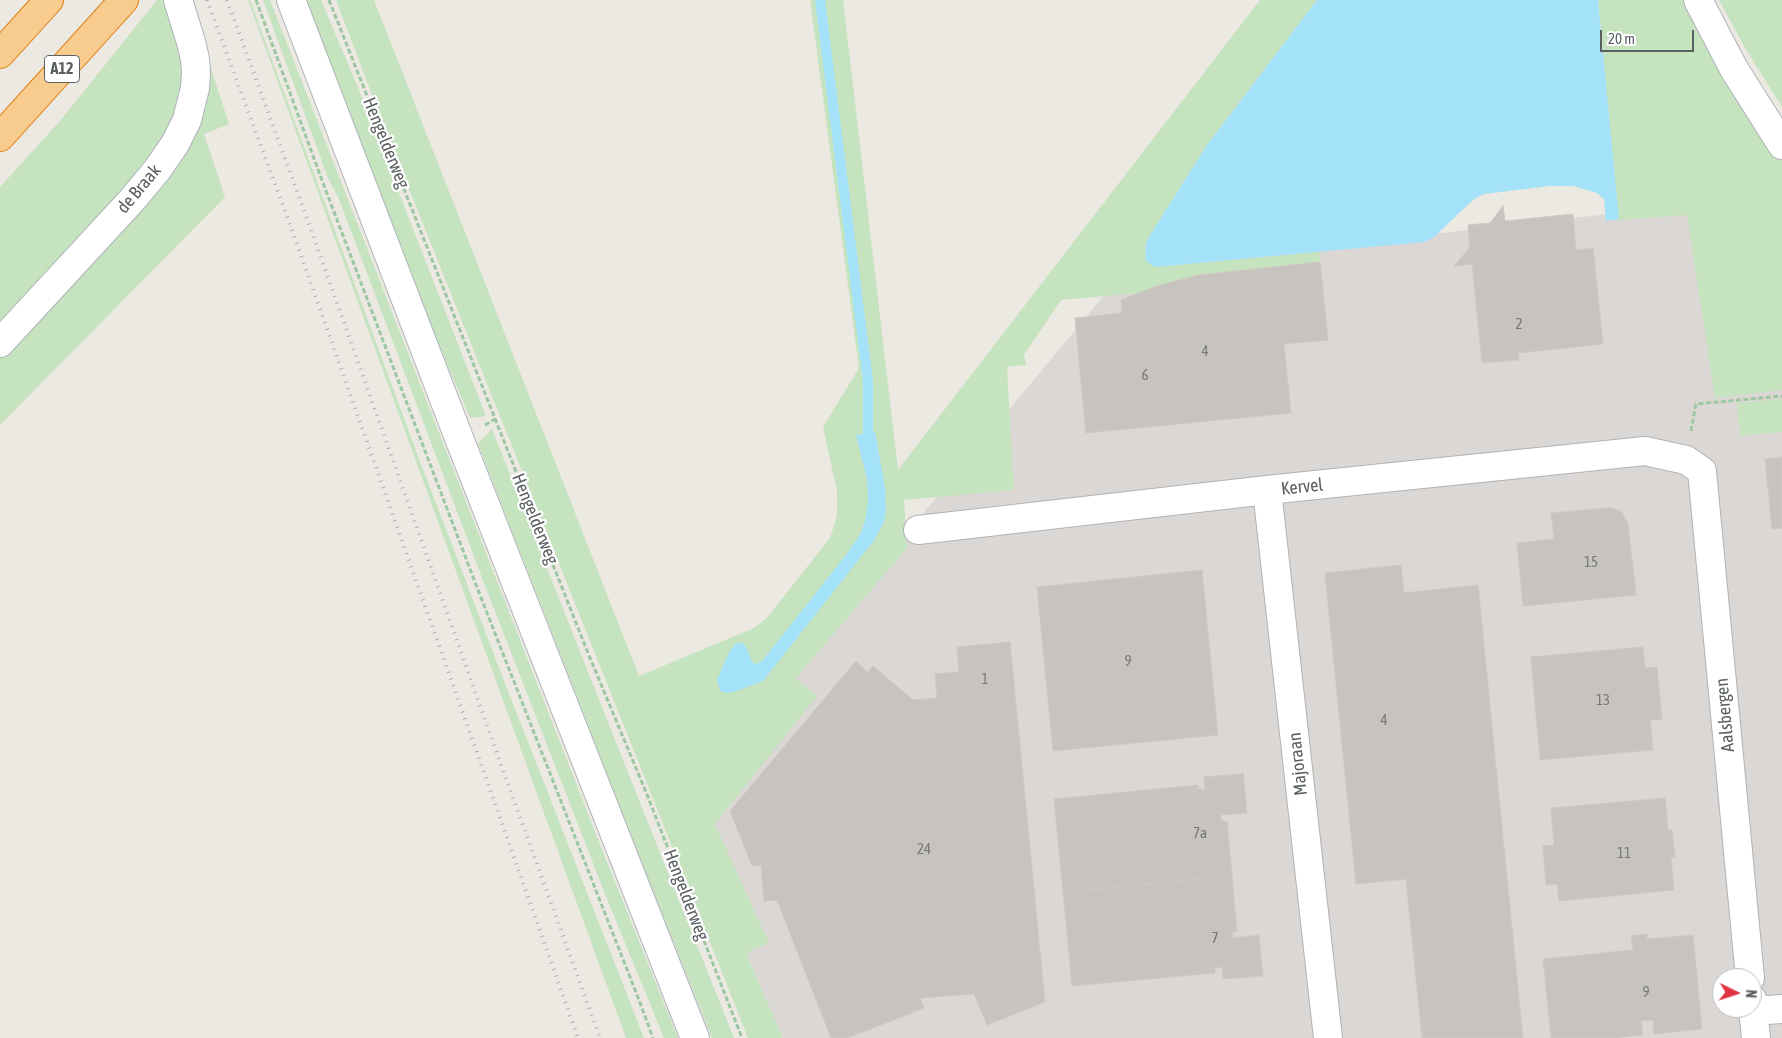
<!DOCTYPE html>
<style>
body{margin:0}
#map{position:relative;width:1782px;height:1038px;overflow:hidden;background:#ece8e2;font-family:"Asap Condensed",sans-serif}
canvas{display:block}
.north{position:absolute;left:1712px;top:968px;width:50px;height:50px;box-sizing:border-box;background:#fff;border:1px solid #bdbfc0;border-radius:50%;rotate:94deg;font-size:14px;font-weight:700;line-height:20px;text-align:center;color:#5a5f62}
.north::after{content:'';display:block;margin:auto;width:18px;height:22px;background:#df3543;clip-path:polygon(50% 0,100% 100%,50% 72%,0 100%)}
.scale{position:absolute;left:1600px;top:30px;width:94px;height:22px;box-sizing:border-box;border:2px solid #5a5f62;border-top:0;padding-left:6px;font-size:15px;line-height:18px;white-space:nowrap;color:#5a5f62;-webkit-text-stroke:4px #fff;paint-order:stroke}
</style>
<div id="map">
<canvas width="1782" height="1038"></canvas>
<div class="north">N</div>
<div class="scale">20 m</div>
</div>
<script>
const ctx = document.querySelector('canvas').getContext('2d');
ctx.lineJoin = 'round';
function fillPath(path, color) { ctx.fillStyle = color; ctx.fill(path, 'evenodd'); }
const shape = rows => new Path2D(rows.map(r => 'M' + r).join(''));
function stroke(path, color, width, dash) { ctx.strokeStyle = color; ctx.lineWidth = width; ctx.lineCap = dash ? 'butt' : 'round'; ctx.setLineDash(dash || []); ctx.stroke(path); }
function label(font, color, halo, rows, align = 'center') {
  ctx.font = font + ' "Asap Condensed",sans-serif'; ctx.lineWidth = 4.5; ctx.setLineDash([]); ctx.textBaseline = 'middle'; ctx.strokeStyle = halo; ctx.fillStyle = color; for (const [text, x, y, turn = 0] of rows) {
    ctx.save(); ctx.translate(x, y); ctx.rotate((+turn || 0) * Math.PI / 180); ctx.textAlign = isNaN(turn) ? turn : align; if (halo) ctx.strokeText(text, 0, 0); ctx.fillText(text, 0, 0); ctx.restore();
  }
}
const industrial = shape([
 [1776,195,1782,202,1782,1038,783,1038,700,846,702,779,1126,269],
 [1722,978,1752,978,1752,1008,1722,1008]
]);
const green = shape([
 [157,0,168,0,184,72,180,108,169,139,0,335,0,187,60,121],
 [189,0,229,124,204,134,225,197,0,425,0,356,190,140],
 [248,0,250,0,419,459,508,691,644,1038,626,1038],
 [263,0,270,0,599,842,678,1038,664,1038,607,899,484,583,339,199,328,178],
 [305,0,321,0,357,85,486,416,470,418,420,300],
 [336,0,374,0,639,676,754,628,766,619,830,538,837,516,837,491,823,427,859,368,810,0,843,0,898,470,1260,0,1317,0,1207,145,1147,240,1145,250,1155,267,1319,252,1320,262,1199,275,1176,280,1139,293,1061,300,1024,355,1026,365,1007,367,1014,490,904,500,907,548,796,678,817,696,715,824,769,943,746,953,783,1038,748,1038,644,776,385,129],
 [1598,0,1689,0,1738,92,1782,160,1782,390,1715,398,1687,215,1606,221,1604,199,1597,193,1574,186,1549,186,1484,194,1474,199,1467,206,1603,52],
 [1719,0,1782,0,1782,107,1745,48],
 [1782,399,1782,432,1740,436,1737,403],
 [492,429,640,803,734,1038,712,1038,648,878,478,444]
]);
const water = shape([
 [1317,0,1598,0,1619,219,1606,221,1604,199,1597,193,1574,186,1549,186,1484,194,1474,199,1433,238,1424,242,1155,267,1146,261,1145,250,1147,240,1207,145],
 [875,432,885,487,886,510,884,522,875,539,763,681,734,692,727,693,720,691,717,680,729,652,736,643,743,643,747,649,752,662,757,664,762,661,846,555,861,533,865,521,868,502,867,479,856,435]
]);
const stream = shape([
 [820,0,868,381,868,433]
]);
const building = shape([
 [1503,206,1505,221,1573,214,1576,250,1593,248,1603,344,1518,353,1519,360,1482,363,1472,264,1454,266,1470,247,1468,225,1490,223,1503,206],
 [1320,262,1328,340,1284,344,1291,413,1086,433,1075,318,1122,313,1121,300,1157,286,1199,275,1320,262],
 [1782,457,1782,528,1772,529,1765,459,1782,457],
 [1608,508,1615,509,1621,512,1628,523,1636,595,1523,606,1517,543,1554,539,1551,513,1608,508],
 [1401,565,1404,593,1478,585,1523,1038,1422,1038,1406,879,1356,884,1325,573,1401,565],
 [1202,570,1218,735,1053,751,1037,587,1202,570],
 [1010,642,1045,1002,987,1025,974,994,920,998,924,1008,848,1038,831,1038,777,900,764,901,761,865,752,866,730,811,856,661,867,672,873,666,913,700,937,698,935,674,959,672,957,647,1010,642],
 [1643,647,1645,668,1657,667,1662,719,1650,720,1653,750,1540,760,1531,657,1643,647],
 [1242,773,1243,773,1247,813,1221,815,1221,821,1227,821,1232,876,1063,892,1054,799,1198,785,1198,789,1205,789,1204,777,1242,774,1242,773],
 [1665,798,1668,830,1672,829,1675,858,1671,858,1674,890,1559,901,1557,884,1546,885,1543,846,1554,845,1551,808,1665,798],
 [1232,876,1237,932,1232,932,1233,938,1259,935,1263,976,1223,979,1222,967,1215,968,1215,973,1072,986,1063,892,1232,876],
 [1647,934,1647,939,1693,935,1702,1029,1654,1034,1653,1020,1641,1021,1643,1035,1613,1038,1551,1038,1543,959,1633,950,1631,936,1647,934]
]);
const path = shape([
 [256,0,323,183,478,590,639,1000,653,1038],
 [329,0,588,653,648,797,742,1038],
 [485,425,495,419],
 [1691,431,1696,404,1782,396]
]);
const street = shape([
 [1698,0,1734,69,1782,145],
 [0,343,132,200,157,170,175,144,187,120,195,88,196,73,195,59,191,42,178,0],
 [1267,490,1328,1038],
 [918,530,1267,490,1645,451,1686,460,1702,471,1750,978],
 [1752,999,1756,1038],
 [1753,1011,1782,1009]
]);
const secondary = shape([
 [291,0,459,438,695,1038]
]);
const highway = shape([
 [0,54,49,0],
 [0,137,124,0]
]);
const rail = shape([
 [207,0,292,230,578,1038],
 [227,0,309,224,504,773,600,1038]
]);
const numberNames = [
 ["2",1519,324],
 ["4",1205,351],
 ["6",1145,375],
 ["15",1591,562],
 ["9",1128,661],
 ["1",985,679],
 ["13",1603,700],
 ["4",1384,720],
 ["7a",1200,833],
 ["24",924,849],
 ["11",1624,853],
 ["7",1215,938],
 ["9",1646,992]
];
const shields = [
 [62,69,35]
];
const shieldNames = [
 ["A12",62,69]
];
const streetNames = [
 ["Hengelderweg",386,143,68],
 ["de Braak",139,189,-50],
 ["Kervel",1302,487,-6],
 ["Hengelderweg",535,519,68],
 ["Aalsbergen",1725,715,-95],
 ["Majoraan",1298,764,-96],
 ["Hengelderweg",686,895,69]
];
fillPath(industrial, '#dbd7d4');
fillPath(green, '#c5e3bf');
fillPath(water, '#a4e2fa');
stroke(stream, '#a4e2fa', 10);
fillPath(building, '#c7c3be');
stroke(building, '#d0c9c1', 1);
stroke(street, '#afb3b7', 30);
stroke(secondary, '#aeb3b7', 30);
stroke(highway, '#e17d0d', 30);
stroke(path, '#9cc8a1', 3, [5, 2.5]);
stroke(street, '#fff', 28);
stroke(secondary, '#fff', 28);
stroke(highway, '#f7cc8e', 28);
stroke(rail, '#afb0b0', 4, [1, 6]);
label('15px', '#757879', null, numberNames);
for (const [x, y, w] of shields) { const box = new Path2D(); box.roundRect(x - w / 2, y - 13.5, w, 27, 4); ctx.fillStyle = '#fff'; ctx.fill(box); stroke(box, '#5a5f62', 1); }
label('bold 16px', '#5a5f62', null, shieldNames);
label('18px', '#5a5f62', '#fff', streetNames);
</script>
